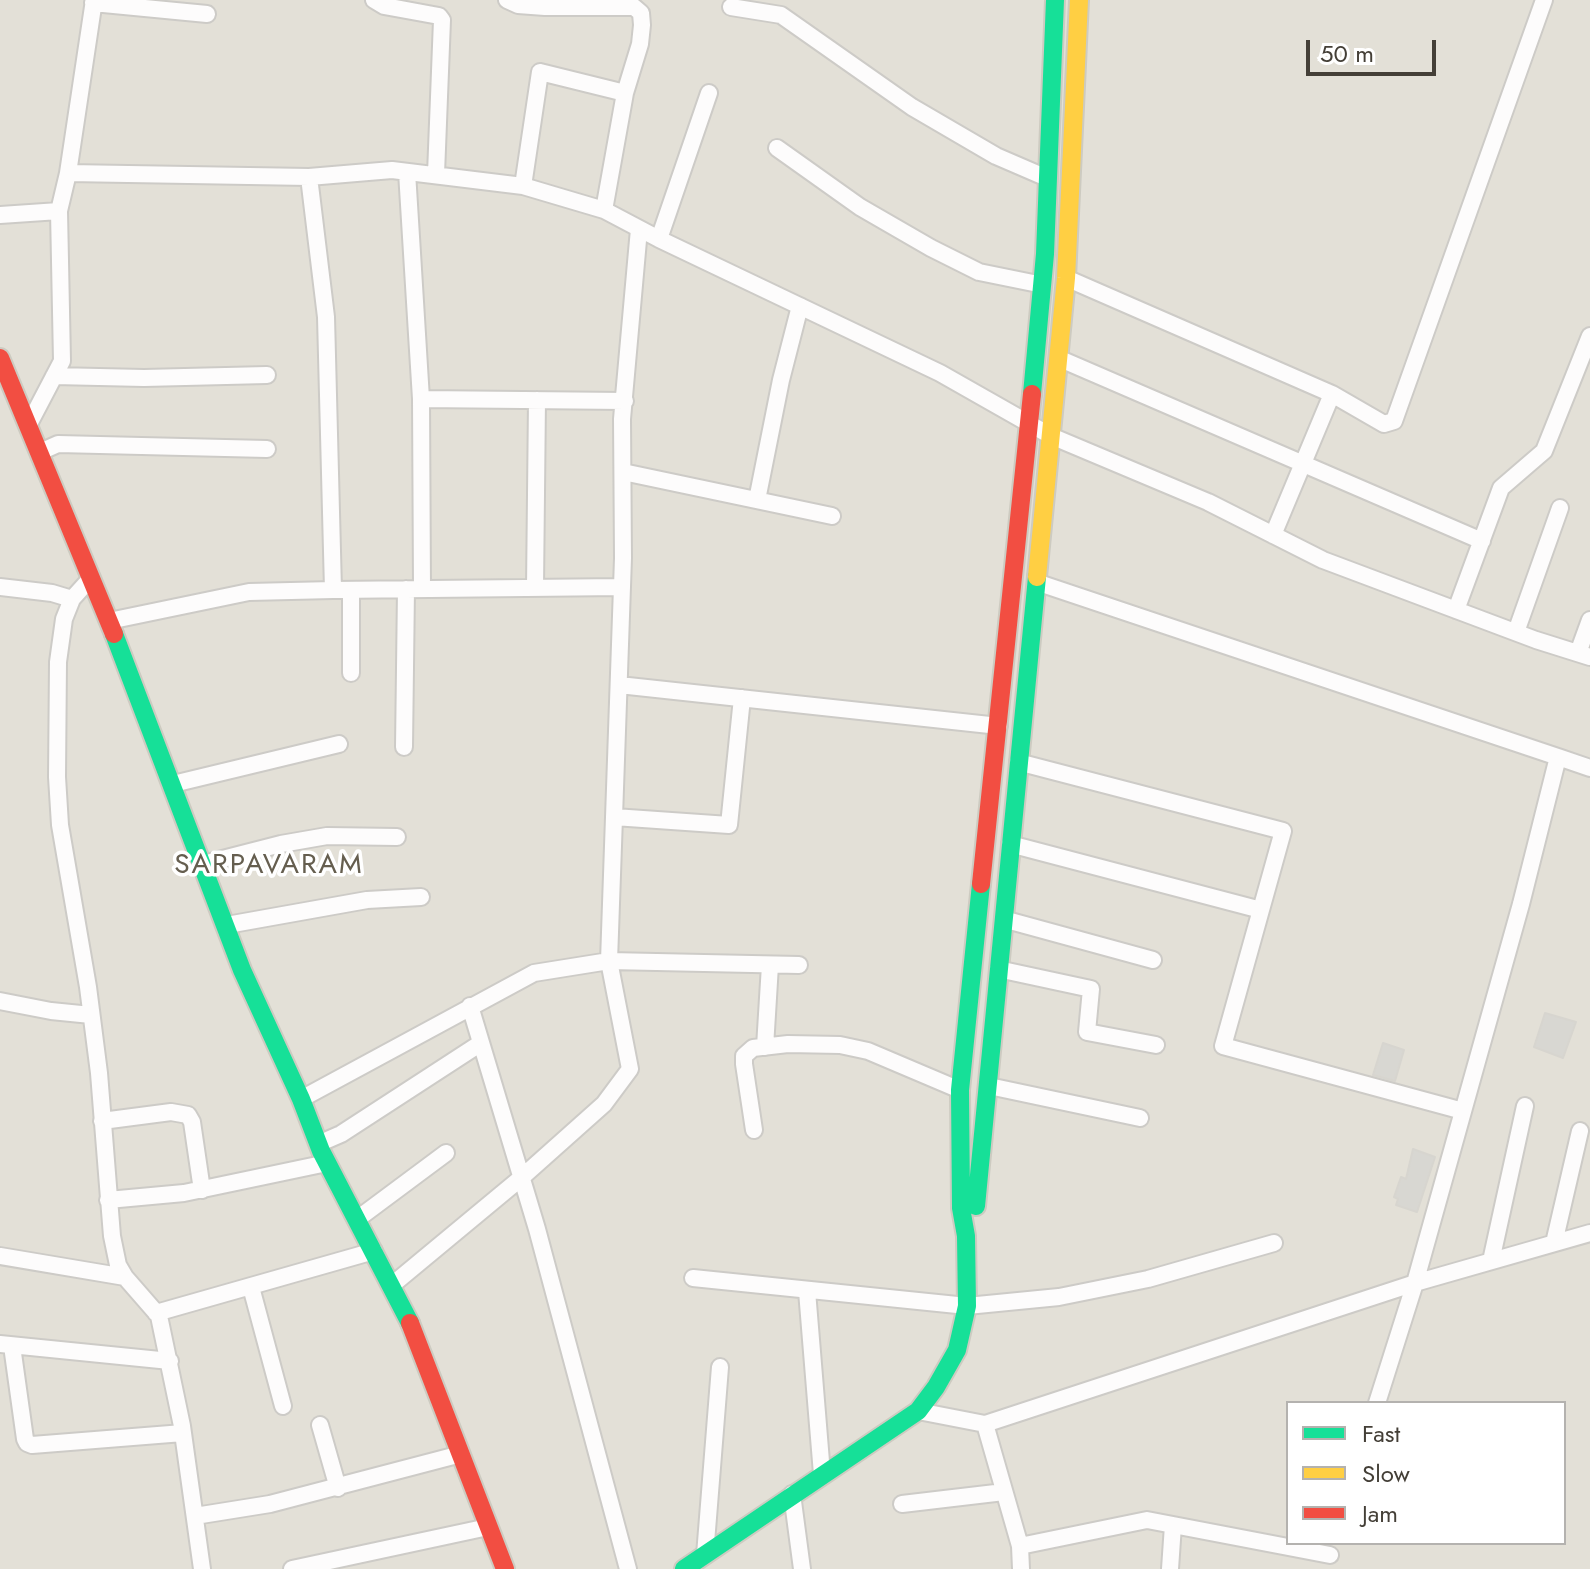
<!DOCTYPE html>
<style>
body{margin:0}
#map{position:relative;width:1590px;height:1569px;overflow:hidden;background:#efeee9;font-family:Jost,sans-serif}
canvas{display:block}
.legend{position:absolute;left:1286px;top:1401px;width:280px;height:144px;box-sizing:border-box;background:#fff;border:2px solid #b4b2af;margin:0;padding:10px 14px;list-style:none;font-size:24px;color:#443f37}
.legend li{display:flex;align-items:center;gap:16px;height:40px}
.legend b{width:40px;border:2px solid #b4b2af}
.scale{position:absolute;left:1306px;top:40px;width:130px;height:36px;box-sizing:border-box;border:4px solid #443f37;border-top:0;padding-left:10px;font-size:24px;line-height:28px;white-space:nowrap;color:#443f37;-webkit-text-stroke:6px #fff;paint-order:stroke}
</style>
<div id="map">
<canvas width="1590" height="1569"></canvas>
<ul class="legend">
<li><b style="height:10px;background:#16e098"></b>Fast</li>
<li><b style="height:10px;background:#ffcf43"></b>Slow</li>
<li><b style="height:10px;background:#f24e42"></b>Jam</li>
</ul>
<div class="scale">50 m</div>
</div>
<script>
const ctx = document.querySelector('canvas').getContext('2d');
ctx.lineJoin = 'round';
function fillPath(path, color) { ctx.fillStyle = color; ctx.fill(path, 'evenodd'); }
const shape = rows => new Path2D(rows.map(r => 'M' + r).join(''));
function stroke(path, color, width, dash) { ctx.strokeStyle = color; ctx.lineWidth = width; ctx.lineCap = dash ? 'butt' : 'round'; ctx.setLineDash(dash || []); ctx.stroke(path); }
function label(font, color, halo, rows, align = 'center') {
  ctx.font = font + ' Jost,sans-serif'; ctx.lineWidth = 7; ctx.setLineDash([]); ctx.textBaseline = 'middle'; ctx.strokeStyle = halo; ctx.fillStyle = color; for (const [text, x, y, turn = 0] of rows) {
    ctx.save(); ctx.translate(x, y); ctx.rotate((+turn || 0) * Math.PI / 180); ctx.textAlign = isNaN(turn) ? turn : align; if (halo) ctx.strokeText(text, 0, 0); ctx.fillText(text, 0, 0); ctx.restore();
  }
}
const residential = shape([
 [0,0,1590,0,1590,1569,0,1569],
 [1288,1403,1564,1403,1564,1543,1288,1543]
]);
const building = shape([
 [1545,1013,1576,1022,1563,1058,1534,1047,1545,1013],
 [1383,1043,1404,1050,1395,1081,1373,1075,1383,1043],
 [1413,1149,1435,1157,1417,1212,1396,1205,1398,1199,1394,1197,1401,1177,1406,1179,1413,1149]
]);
const street = shape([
 [374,0,384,6,439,16,442,20,436,174],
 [507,0,518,5,545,7,634,7,641,13,642,25,640,44,625,93],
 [93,3,207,14],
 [731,7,781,15,912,107,996,156,1047,178],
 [777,148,860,207,931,248,979,272,1043,285],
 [407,172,421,399,625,401],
 [68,173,94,0],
 [309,177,326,317,333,590,622,587],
 [523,186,540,72,625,93,604,210],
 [0,215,59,211,68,173,309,177,392,170,523,186,604,210,659,239,940,373,1051,436,1208,502,1323,560,1536,640,1590,657],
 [659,239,709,93],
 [1066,278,1332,394,1273,535],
 [1058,358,1482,541],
 [54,376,144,378,267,375],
 [1332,394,1384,424,1394,421,1544,0],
 [421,399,422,589],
 [29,424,62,361,59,211],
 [40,452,58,444,267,449],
 [623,472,832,516],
 [757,500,781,380,800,306],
 [91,578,72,599,64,619,58,662,57,777,60,825,88,987,99,1073,112,1236,118,1265,125,1277,159,1316,182,1426,202,1569],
 [0,587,52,593,72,599],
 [535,588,537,400],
 [351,590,351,673],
 [1456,610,1501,488,1544,451,1590,336],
 [109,621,249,592,333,590],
 [1516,632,1560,508],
 [1578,653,1590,620],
 [619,685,999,726],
 [404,747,406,589],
 [1558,757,1590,768],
 [1018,762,1283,831,1223,1046,1463,1111],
 [173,784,339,744],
 [614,817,729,825,742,698],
 [1010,844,1261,910],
 [203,864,281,844,327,836,397,837],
 [1003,919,1153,960],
 [227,925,367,900,421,897],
 [998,969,1091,989,1087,1032,1156,1045],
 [0,1001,51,1011,91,1015],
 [470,1006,537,1229,628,1569],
 [765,1047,770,965],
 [989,1086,1140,1118],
 [301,1099,534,973,609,961,799,965],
 [102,1121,171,1112,188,1115,192,1122,202,1190],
 [754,1130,744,1064,744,1056,753,1048,788,1044,840,1045,868,1051,960,1090],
 [318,1144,341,1134,481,1043],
 [108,1200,184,1193,327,1163],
 [356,1220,446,1153],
 [1554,1243,1580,1131],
 [0,1256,125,1277],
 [1491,1261,1525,1106],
 [693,1278,967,1306,1059,1297,1148,1279,1274,1243],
 [392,1285,521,1178,604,1104,630,1069,609,961,623,558,622,419,639,229],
 [251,1287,283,1406],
 [807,1291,822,1474],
 [156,1313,374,1251],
 [0,1344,170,1361],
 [12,1346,25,1439,27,1443,32,1445,183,1433],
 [1377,1403,1415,1283,1590,1233],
 [918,1411,985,1424,1415,1283,1521,904,1558,757,1036,582],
 [985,1424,1020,1546,1147,1520,1330,1555],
 [320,1425,338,1488],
 [792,1494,802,1569],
 [902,1504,1004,1492],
 [195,1516,270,1504,461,1454],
 [1020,1546,1021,1569],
 [705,1555,720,1367],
 [292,1569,488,1527],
 [1170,1569,1173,1525]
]);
const fast = shape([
 [1032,394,1045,254,1055,0],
 [114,634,242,970,301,1099,321,1151,410,1323],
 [976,1206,1037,577],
 [684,1569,918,1411,936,1387,957,1350,967,1306,966,1236,961,1208,960,1090,981,884]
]);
const slow = shape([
 [1037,577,1066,278,1079,0]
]);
const jam = shape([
 [0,358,114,634],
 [981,884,1032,394],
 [410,1323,505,1569]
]);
const quarterNames = [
 ["SARPAVARAM",269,866]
];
fillPath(residential, '#e3e0d7');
fillPath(building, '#d8d7d2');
stroke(building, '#d7d5cf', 2);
stroke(street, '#cdcbc7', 20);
stroke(fast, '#cdcbc1', 22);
stroke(slow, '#cdcbc1', 22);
stroke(jam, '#cdcbc1', 22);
stroke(street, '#fdfcfc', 16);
stroke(fast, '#16e098', 18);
stroke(slow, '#ffcf43', 18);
stroke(jam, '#f24e42', 18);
ctx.letterSpacing = '2px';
label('28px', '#655e4f', '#fff', quarterNames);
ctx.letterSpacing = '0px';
</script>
